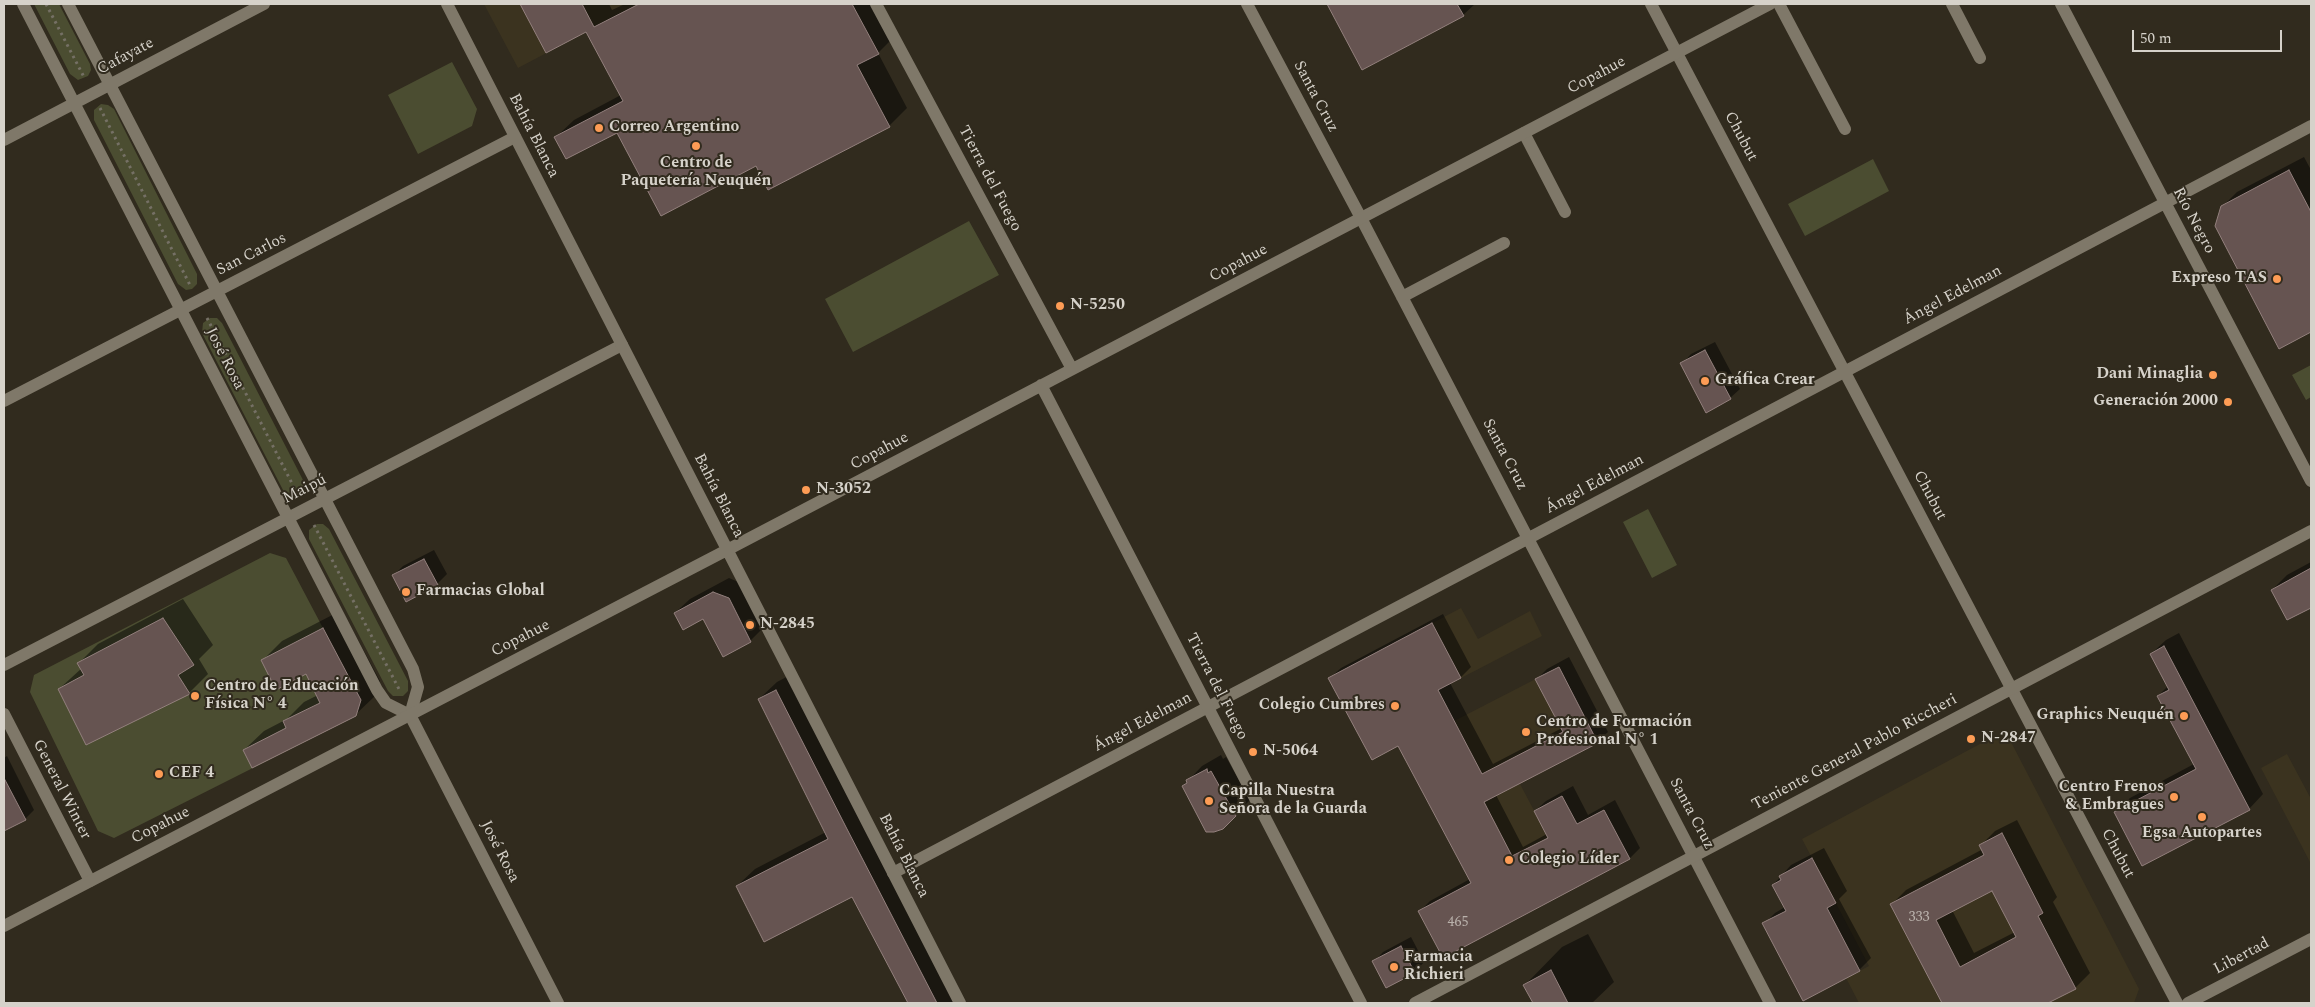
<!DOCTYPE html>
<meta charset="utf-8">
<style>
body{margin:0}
#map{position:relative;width:2315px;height:1007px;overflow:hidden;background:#312b1e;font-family:Spectral,serif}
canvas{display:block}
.frame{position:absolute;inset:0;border:5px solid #d6d2ca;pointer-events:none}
.scale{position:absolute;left:2132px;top:30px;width:150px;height:22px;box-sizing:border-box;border:2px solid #d6d2ca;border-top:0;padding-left:6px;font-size:15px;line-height:18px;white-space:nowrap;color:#d6d2ca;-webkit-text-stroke:4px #312b1e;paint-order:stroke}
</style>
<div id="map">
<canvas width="2315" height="1007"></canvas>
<div class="frame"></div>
<div class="scale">50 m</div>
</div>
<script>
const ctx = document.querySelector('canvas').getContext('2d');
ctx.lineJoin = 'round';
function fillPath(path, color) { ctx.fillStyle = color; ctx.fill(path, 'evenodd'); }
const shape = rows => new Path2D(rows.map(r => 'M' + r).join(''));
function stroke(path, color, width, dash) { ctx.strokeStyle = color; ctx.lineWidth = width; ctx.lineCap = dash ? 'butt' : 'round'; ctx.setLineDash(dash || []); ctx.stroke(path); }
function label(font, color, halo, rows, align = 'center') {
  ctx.font = font + ' Spectral,serif'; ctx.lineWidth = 4; ctx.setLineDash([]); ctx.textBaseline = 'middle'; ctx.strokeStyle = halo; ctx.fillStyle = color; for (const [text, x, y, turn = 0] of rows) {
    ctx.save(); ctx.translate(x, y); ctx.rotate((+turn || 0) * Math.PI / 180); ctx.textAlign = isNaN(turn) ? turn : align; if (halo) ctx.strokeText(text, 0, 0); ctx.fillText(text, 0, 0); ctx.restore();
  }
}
const built = shape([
 [484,4,639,4,518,68],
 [1461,608,1478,639,1530,611,1542,636,1438,690,1454,721,1559,667,1598,743,1520,784,1575,888,1496,930,1398,746,1372,760,1328,678],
 [1993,737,2011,742,2139,989,2134,1003,1859,1003,1846,978,1869,966,1802,839],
 [2287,754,2311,799,2311,864,2261,768]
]);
const green = shape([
 [34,4,59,4,90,64,91,70,88,76,78,80,70,74],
 [452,62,477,109,472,126,418,154,388,95],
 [101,104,108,105,114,109,197,274,197,284,192,289,186,290,178,284,94,120,94,110],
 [1873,159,1889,191,1805,236,1788,204],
 [969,221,999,275,853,352,825,299],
 [210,318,217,318,222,323,303,480,304,487,298,495,288,495,283,490,202,333,203,323],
 [2311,365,2311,397,2306,400,2292,375],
 [1648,509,1677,565,1652,578,1623,522],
 [317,524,323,524,329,529,408,681,408,691,403,696,393,696,388,691,309,539,309,530],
 [270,553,286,558,361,700,356,716,114,838,98,831,30,692,34,675]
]);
const shadow = shape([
 [521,4,609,4,612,10,625,4,879,4,896,35,878,53,907,108,889,126,757,165,617,131,556,137,574,120,621,95,587,30,546,51],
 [1328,4,1475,4,1463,15,1363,69],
 [2304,157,2311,170,2311,331,2280,347,2222,207,2237,192],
 [1715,342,1740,389,1730,398,1682,364,1691,354],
 [434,550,447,574,437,584,393,576,403,566],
 [2311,562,2311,606,2287,619,2272,590,2287,575],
 [729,578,743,584,765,626,750,641,723,655,704,618,675,613,690,599],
 [183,599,213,645,199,659,208,674,189,693,59,689,82,668,79,663,98,644],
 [342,610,380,681,375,696,355,715,244,750,264,731,287,719,304,702,318,695,307,673,263,660,282,641],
 [1443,614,1471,667,1461,677,1450,683,1493,764,1562,728,1537,679,1547,669,1569,657,1608,732,1597,742,1496,795,1523,847,1547,834,1535,811,1546,801,1573,786,1588,815,1615,800,1640,848,1630,858,1419,912,1430,901,1470,879,1399,744,1330,678,1341,668],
 [2179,633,2263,794,2249,809,2115,813,2130,798,2194,764,2158,696,2168,686,2151,654,2166,640],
 [794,673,964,1003,908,1003,852,896,737,886,755,869,826,832,759,699,777,682],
 [1221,755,1223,759,1226,757,1250,800,1223,827,1183,786,1202,766],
 [7,756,34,810,25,819,4,830,4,758],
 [2017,820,2057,897,2053,902,2090,973,2075,988,2046,1003,1943,1003,1892,904,1906,890,1983,849,1981,845,1995,831],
 [1993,889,2015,932,1974,953,1952,910],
 [1824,848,1847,891,1839,899,1871,958,1859,970,1804,999,1764,924,1775,913,1785,907,1773,885,1791,865],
 [1588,934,1614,982,1592,1003,1535,1003,1525,985,1562,947],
 [1411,937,1424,962,1415,972,1386,986,1374,962,1383,952]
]);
const building = shape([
 [520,4,582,4,594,27,639,4,852,4,879,54,857,65,890,127,768,190,756,166,661,216,617,133,566,159,554,137,623,101,586,32,546,53,520,4],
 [1327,4,1457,4,1464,16,1362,70,1327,4],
 [2289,170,2311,212,2311,332,2279,349,2215,226,2221,206,2289,170],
 [1705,350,1731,399,1706,413,1680,363,1705,350],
 [424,559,438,585,406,602,392,575,424,559],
 [2311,568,2311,608,2287,620,2271,590,2311,568],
 [713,592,729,598,751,642,723,657,703,619,683,630,674,613,713,592],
 [163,618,194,665,178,675,190,694,86,745,58,689,84,675,77,663,163,618],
 [1432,623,1461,678,1438,690,1482,774,1563,732,1535,679,1559,667,1598,743,1484,802,1512,856,1548,838,1534,811,1562,796,1577,824,1604,810,1630,859,1443,958,1418,911,1471,883,1398,746,1372,760,1328,678,1432,623],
 [323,628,361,700,356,716,252,768,243,750,286,728,283,721,320,703,306,674,276,690,261,660,323,628],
 [2164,646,2250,810,2142,866,2114,812,2196,769,2157,696,2169,690,2150,654,2164,646],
 [776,690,847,829,937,1003,908,1003,852,897,764,942,736,886,828,839,758,699,776,690],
 [1207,769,1208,773,1211,771,1236,816,1223,829,1214,832,1206,832,1182,786,1187,783,1186,780,1207,769],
 [4,778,26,820,4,831,4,778],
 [2002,833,2043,913,2038,916,2076,989,2048,1003,1942,1003,1890,904,1984,855,1979,845,2002,833],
 [1992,891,2016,937,1960,967,1936,920,1992,891],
 [1812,858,1836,903,1827,908,1860,971,1803,1001,1762,923,1786,911,1772,885,1781,880,1779,876,1812,858],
 [1401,946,1415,973,1386,988,1372,961,1401,946],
 [1551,970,1568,1003,1533,1003,1523,985,1551,970]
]);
const path = shape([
 [46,4,85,79],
 [100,108,191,287],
 [207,318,298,495],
 [314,525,400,691]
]);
const street = shape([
 [23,4,377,690,386,703,410,715,558,1003],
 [68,4,413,669,418,687,410,715],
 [1247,4,1361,218,1770,1003],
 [1651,4,2177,1003],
 [1779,4,1845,129],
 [1952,4,1980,58],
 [2061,4,2311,481],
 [1524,133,1565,212],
 [4,140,264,4],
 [1402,297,1504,243],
 [4,401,515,137],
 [4,665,622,345],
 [4,714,90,881],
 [893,873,2311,126],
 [2188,1003,2311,939]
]);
const secondary = shape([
 [447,4,960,1003],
 [876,4,1072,369],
 [1041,385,1361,1003],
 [4,926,727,550,1770,4],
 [1415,1003,2311,531]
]);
const markers = [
 [599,128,5,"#fd9c55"],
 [696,146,5,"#fd9c55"],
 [2277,279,5,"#fd9c55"],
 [1060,306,5,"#fd9c55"],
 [2213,375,5,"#fd9c55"],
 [1705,381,5,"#fd9c55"],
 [2228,402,5,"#fd9c55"],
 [806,490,5,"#fd9c55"],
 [406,592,5,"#fd9c55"],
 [750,625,5,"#fd9c55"],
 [195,696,5,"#fd9c55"],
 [1395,706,5,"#fd9c55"],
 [2184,716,5,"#fd9c55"],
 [1526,732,5,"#fd9c55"],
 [1971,739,5,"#fd9c55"],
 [1253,752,5,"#fd9c55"],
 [159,774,5,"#fd9c55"],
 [2174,797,5,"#fd9c55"],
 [1209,801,5,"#fd9c55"],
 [2202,817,5,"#fd9c55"],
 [1509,860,5,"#fd9c55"],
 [1394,967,5,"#fd9c55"]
];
const numberNames = [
 ["333",1919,918],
 ["465",1458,923]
];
const streetNames = [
 ["Cafayate",126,57,-28],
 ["Copahue",1597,76,-28],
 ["Santa Cruz",1315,97,62],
 ["Bahía Blanca",533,136,63],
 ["Chubut",1740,137,62],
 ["Tierra del Fuego",989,179,62],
 ["Río Negro",2193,221,62],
 ["San Carlos",252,255,-27],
 ["Copahue",1239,264,-28],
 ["Ángel Edelman",1953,296,-28],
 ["José Rosa",224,359,63],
 ["Copahue",880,452,-28],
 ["Santa Cruz",1504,455,62],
 ["Ángel Edelman",1595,485,-28],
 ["Maipú",305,490,-27],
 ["Bahía Blanca",718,496,63],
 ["Chubut",1929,496,62],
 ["Copahue",521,639,-27],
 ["Tierra del Fuego",1216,687,63],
 ["Ángel Edelman",1143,723,-28],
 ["Teniente General Pablo Riccheri",1855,753,-28],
 ["General Winter",61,790,63],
 ["Santa Cruz",1691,814,62],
 ["Copahue",161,826,-27],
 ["José Rosa",499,852,63],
 ["Chubut",2117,854,62],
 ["Bahía Blanca",903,856,63],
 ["Libertad",2242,957,-28]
];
const poiNames = [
 ["Correo Argentino",609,128],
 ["Centro de",696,164,"center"],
 ["Paquetería Neuquén",696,182,"center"],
 ["Expreso TAS",2267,279,"right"],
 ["N-5250",1070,306],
 ["Dani Minaglia",2203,375,"right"],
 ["Gráfica Crear",1715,381],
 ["Generación 2000",2218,402,"right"],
 ["N-3052",816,490],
 ["Farmacias Global",416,592],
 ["N-2845",760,625],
 ["Centro de Educación",205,687],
 ["Física N° 4",205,705],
 ["Colegio Cumbres",1385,706,"right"],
 ["Graphics Neuquén",2174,716,"right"],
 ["Centro de Formación",1536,723],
 ["Profesional N° 1",1536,741],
 ["N-2847",1981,739],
 ["N-5064",1263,752],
 ["CEF 4",169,774],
 ["Centro Frenos",2164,788,"right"],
 ["& Embragues",2164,806,"right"],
 ["Capilla Nuestra",1219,792],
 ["Señora de la Guarda",1219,810],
 ["Egsa Autopartes",2202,834,"center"],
 ["Colegio Líder",1519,860],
 ["Farmacia",1404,958],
 ["Richieri",1404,976]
];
fillPath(built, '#3b331f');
fillPath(green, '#4b4d31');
fillPath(shadow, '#0007');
fillPath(building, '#665451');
stroke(building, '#93807d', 1);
stroke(path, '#757065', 3, [2.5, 4]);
stroke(street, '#7f7869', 12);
stroke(secondary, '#7f7869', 12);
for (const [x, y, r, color] of markers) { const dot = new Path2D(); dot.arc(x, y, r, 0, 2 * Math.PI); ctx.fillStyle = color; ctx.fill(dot); stroke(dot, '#312b1e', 2); }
label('14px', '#bab2ac', null, numberNames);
label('16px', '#d6d2ca', '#312b1e', streetNames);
label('bold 16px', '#d6d2ca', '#312b1e', poiNames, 'left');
</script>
